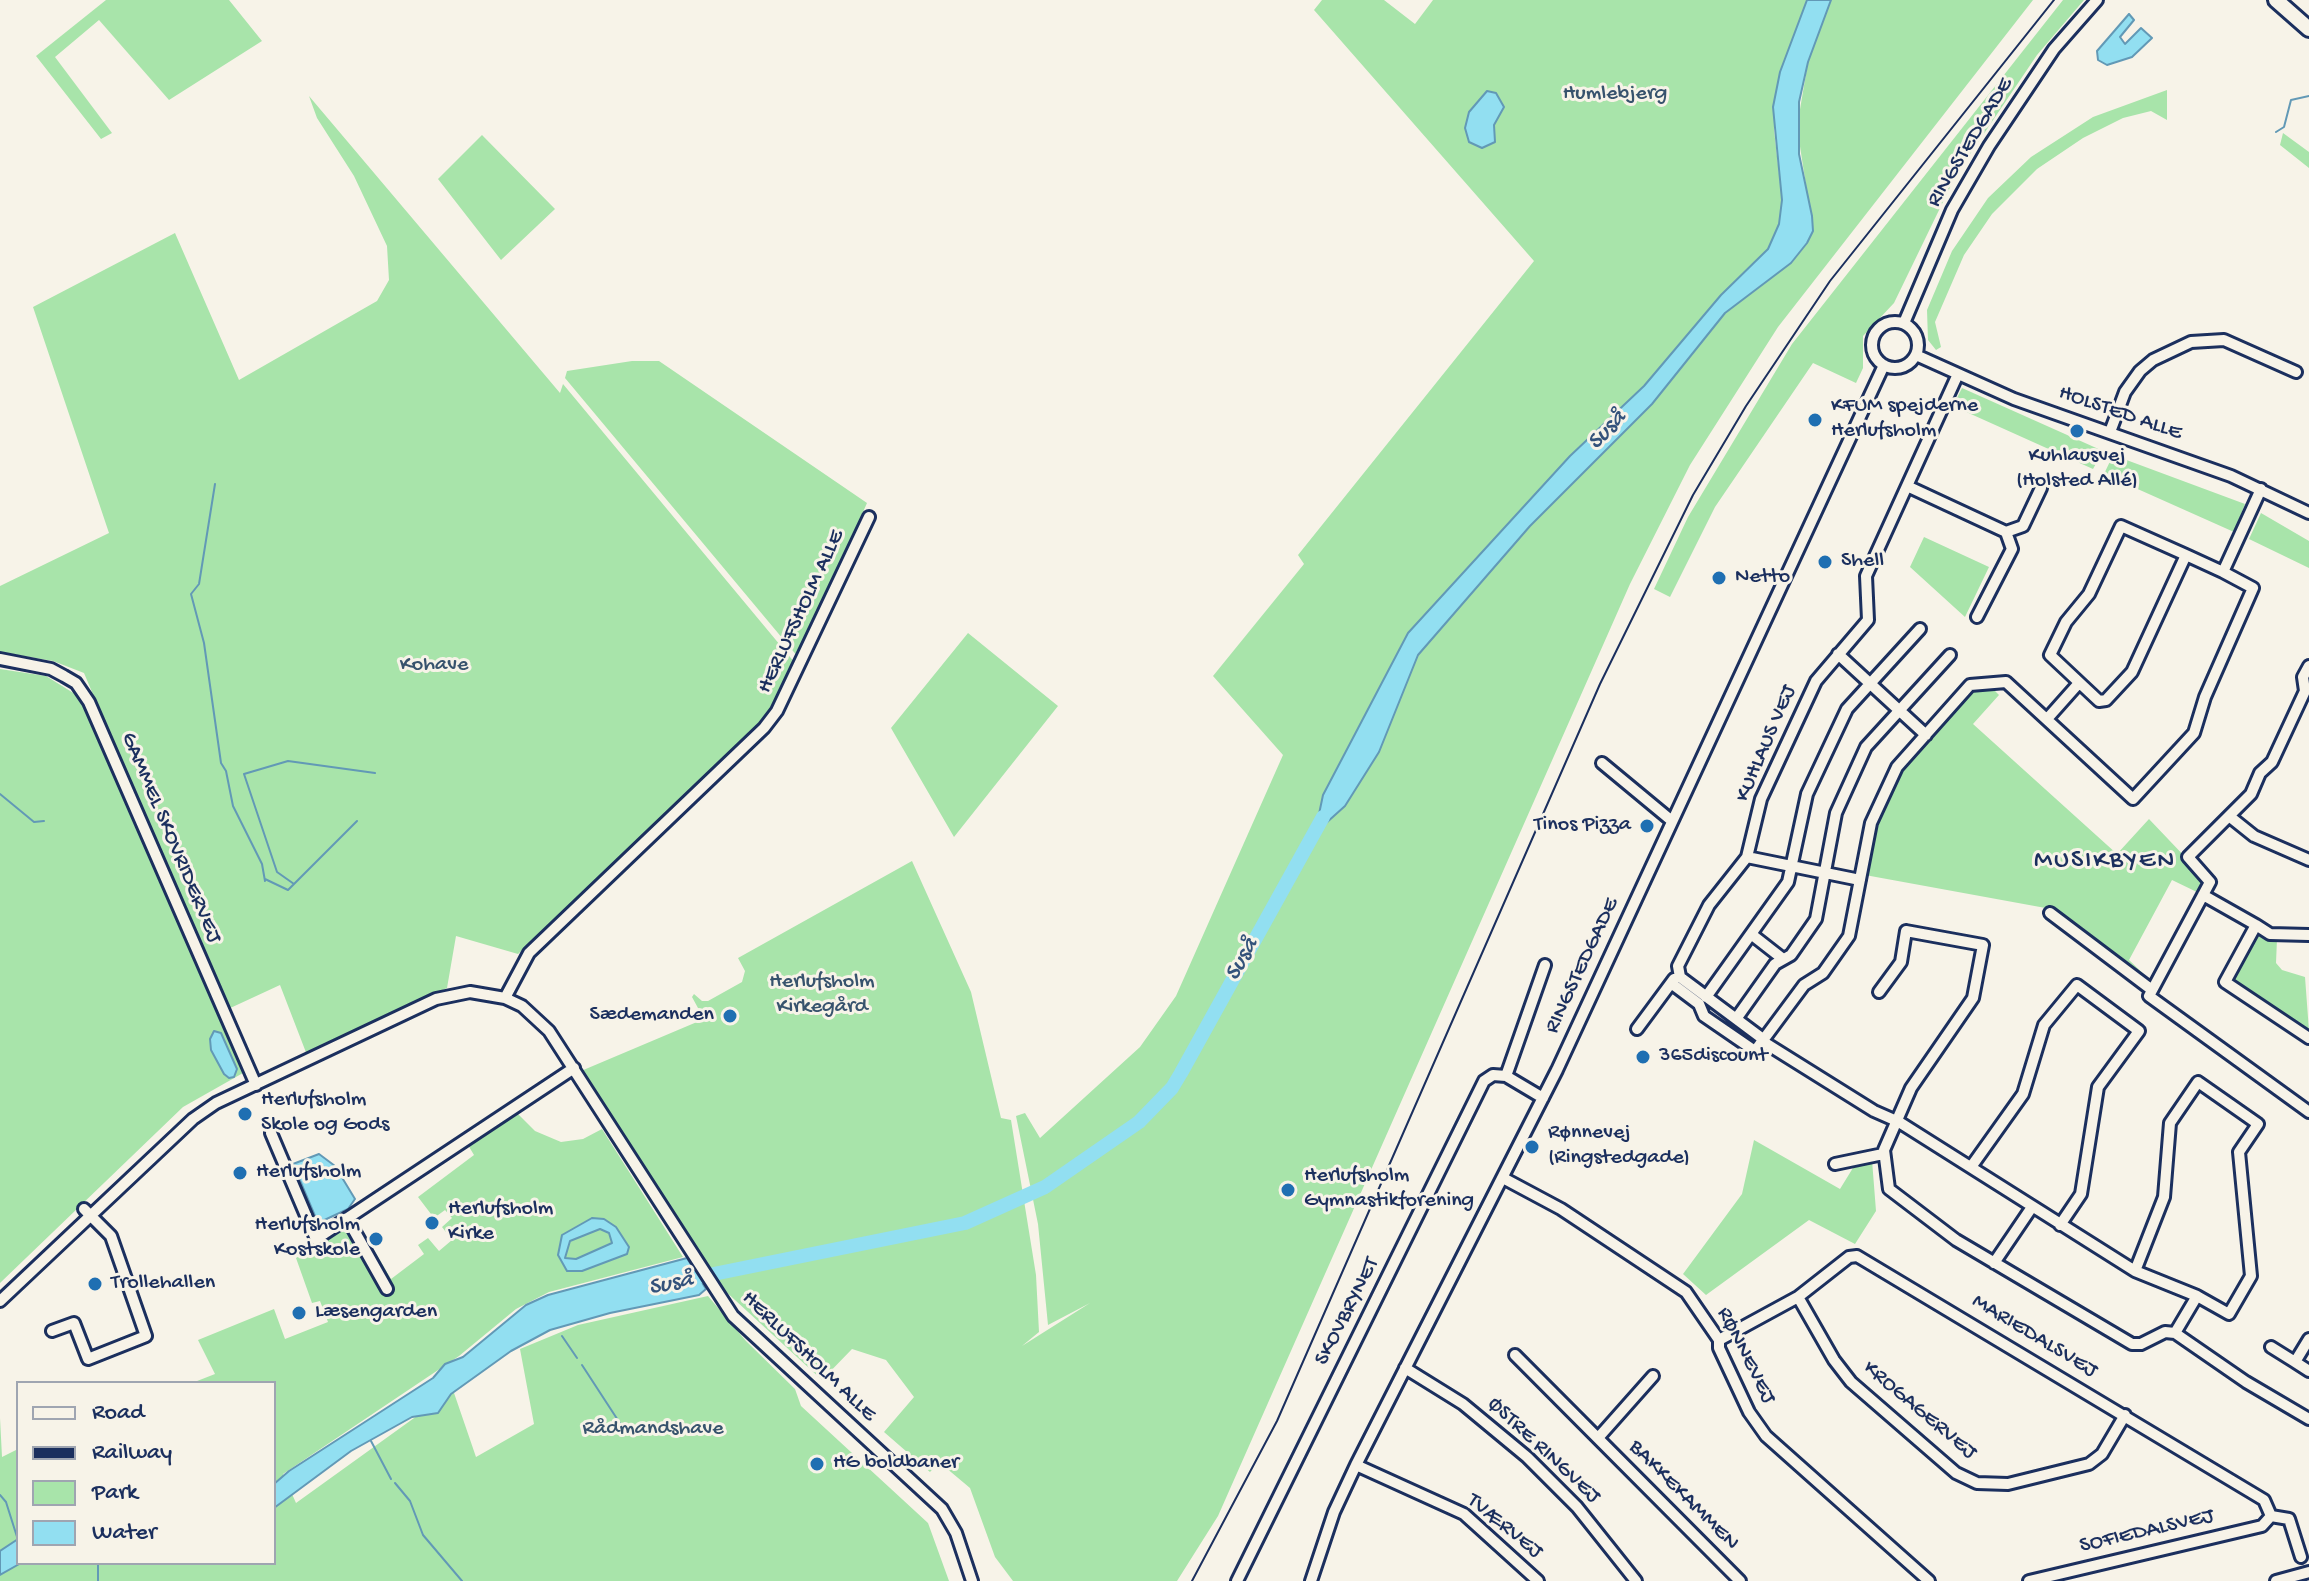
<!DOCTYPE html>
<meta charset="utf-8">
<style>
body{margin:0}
#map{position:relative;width:2309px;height:1581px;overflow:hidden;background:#f7f3e8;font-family:"Gochi Hand",sans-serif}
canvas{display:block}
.legend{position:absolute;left:16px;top:1381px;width:260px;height:184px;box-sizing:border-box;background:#f7f3e8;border:2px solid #9fa5b1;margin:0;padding:10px 14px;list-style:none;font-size:24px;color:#1b2f5e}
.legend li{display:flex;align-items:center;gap:16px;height:40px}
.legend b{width:40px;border:2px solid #9fa5b1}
</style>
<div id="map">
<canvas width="2309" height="1581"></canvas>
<ul class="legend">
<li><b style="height:10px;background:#f7f3e8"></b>Road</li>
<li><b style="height:10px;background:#1b2f5e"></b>Railway</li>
<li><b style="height:22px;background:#a8e4aa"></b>Park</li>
<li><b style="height:22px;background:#92dff1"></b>Water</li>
</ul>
</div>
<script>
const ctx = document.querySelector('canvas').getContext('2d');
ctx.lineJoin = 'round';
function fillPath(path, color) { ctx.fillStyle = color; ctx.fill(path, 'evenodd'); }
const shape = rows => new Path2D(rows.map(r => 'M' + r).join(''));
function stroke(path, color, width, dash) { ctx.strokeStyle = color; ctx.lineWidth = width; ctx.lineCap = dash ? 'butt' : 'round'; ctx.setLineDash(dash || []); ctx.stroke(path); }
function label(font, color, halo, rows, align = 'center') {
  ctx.font = font + ' "Gochi Hand",sans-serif'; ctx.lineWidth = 6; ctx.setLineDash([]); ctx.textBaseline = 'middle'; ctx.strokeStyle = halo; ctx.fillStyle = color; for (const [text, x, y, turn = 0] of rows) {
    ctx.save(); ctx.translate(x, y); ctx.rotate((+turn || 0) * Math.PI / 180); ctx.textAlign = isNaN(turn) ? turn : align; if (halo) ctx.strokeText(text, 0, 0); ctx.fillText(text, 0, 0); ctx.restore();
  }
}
const green = shape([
 [106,0,229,0,262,41,169,100,99,20,55,57,112,133,101,139,36,56],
 [1322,0,1384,0,1415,24,1433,0,1807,0,1780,72,1774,130,1782,200,1779,224,1768,249,1721,295,1644,386,1570,456,1408,633,1323,795,1345,806,1379,752,1418,655,1530,526,1652,404,1725,313,1791,263,1813,231,1797,127,1808,62,1831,0,2033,0,1778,327,1690,465,1630,584,1218,1516,1177,1581,1013,1581,995,1557,970,1488,939,1462,930,1472,884,1432,914,1397,886,1360,852,1349,822,1380,723,1289,581,1071,704,1019,692,997,694,994,702,1001,708,1001,742,982,745,971,738,958,912,861,971,992,1001,1118,1011,1120,1036,1275,1039,1332,1022,1346,1090,1303,1048,1325,1038,1224,1016,1116,1025,1113,1040,1138,1140,1047,1176,996,1283,755,1213,676,1304,564,1298,555,1534,261,1314,10],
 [2063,0,2084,0,2037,55,1956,175,1894,303,1863,336,1863,368,1856,383,1813,363,1715,507,1670,597,1654,589,1688,517,1792,344],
 [2167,90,2167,120,2151,111,2123,118,2083,138,2037,169,1992,214,1964,255,1935,322,1941,347,1936,350,1928,340,1927,310,1952,251,1988,198,2031,157,2093,117],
 [309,96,560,393,563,384,795,663,786,694,764,722,518,954,456,936,447,988,307,1055,280,985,226,1010,84,673,53,661,0,652,0,586,109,533,33,307,175,233,239,380,377,301,389,280,387,246,354,176,317,118],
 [2283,133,2309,152,2309,168,2280,145],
 [482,135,555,209,501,260,438,179],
 [632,361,659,361,867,503,798,657,565,378,567,371],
 [1962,388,2103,451,2093,469,1953,406],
 [2113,455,2245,504,2234,532,2104,474],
 [2261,513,2309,541,2309,568,2249,539],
 [1924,537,1989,567,1965,617,1910,567],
 [968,633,1058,706,954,837,891,728],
 [0,669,46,676,75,694,84,707,243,1073,183,1107,0,1283],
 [1991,687,1999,695,1973,724,2117,854,2149,819,2208,881,2201,894,2172,880,2129,960,2152,982,2051,909,1865,875,1873,826,1902,767,1972,690],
 [2259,933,2277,939,2276,963,2282,970,2305,977,2309,1031,2235,980,2233,974],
 [517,1113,535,1131,561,1142,583,1139,602,1129,683,1257,549,1292,516,1309,459,1356,283,1474,296,1503,453,1390,476,1457,534,1424,520,1349,578,1325,708,1296,746,1341,795,1389,801,1406,928,1523,949,1581,0,1581,0,1418,2,1457,18,1449,18,1563,274,1563,274,1383,192,1383,215,1374,198,1340,274,1309,285,1339,328,1322,320,1301,312,1303,296,1258,357,1221,391,1279,424,1254,418,1245,428,1238,439,1251,452,1240,442,1227,452,1218,445,1210,434,1218,418,1197,474,1155,468,1145],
 [1754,1140,1840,1189,1856,1163,1872,1160,1876,1211,1855,1244,1809,1220,1706,1295,1683,1274,1742,1194]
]);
const water = shape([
 [1807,0,1831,0,1808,62,1799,102,1799,154,1812,216,1813,231,1807,243,1791,263,1725,313,1652,404,1530,526,1418,655,1379,752,1345,806,1315,833,1323,795,1408,633,1570,456,1644,386,1721,295,1768,249,1779,224,1782,200,1773,107,1780,72,1807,0],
 [2129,14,2134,20,2120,37,2125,44,2141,28,2152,38,2132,57,2107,65,2098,60,2097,51,2129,14],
 [1487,91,1496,93,1504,107,1494,125,1495,142,1482,148,1469,142,1465,128,1469,112,1487,91],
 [214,1031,221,1033,237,1069,234,1077,229,1078,224,1074,211,1050,210,1039,214,1031],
 [319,1154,335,1166,355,1199,348,1209,318,1223,293,1164,319,1154],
 [592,1218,604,1219,616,1227,629,1247,627,1254,582,1271,567,1271,558,1255,562,1235,592,1218],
 [600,1229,609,1233,612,1243,576,1259,565,1258,570,1241,600,1229],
 [687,1258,706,1289,699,1295,610,1313,550,1330,511,1351,451,1394,438,1413,412,1417,351,1451,274,1508,274,1484,289,1471,433,1378,445,1364,463,1357,526,1305,548,1295,687,1258],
 [18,1539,18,1563,21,1563,0,1575,0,1551,18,1539]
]);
const stream = shape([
 [2276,132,2284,127,2291,100,2309,96],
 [215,484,199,584,191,594,204,643,221,763,226,771,233,806,262,864,265,881],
 [0,794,34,822,44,821],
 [265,879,288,890,357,821],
 [294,884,277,872,244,774,288,761,375,773],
 [562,1336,577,1358],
 [582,1365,625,1431],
 [371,1441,391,1479],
 [395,1483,410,1501,423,1535,462,1581],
 [0,1495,6,1502,18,1540],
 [98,1563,98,1581]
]);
const river = shape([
 [679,1281,965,1223,1045,1187,1139,1122,1172,1088,1181,1073,1323,817]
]);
const minor = shape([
 '1872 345a23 23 0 1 1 46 0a23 23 0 1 1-46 0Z',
 [1904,323,1952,210,1989,146,2054,49,2097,0],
 [1916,355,2014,399,2231,476,2309,513],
 [2110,432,2125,392,2140,371,2153,360,2191,342,2224,340,2296,372],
 [1907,486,2006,532,2012,549,1977,617],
 [2006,532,2023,526,2041,488],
 [2223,572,2261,489],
 [1838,654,1926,735],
 [0,659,51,669,64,676,76,683,89,702,256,1085],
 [2309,666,2303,677,2305,691,2272,762,2260,773,2251,794,2188,857,2210,882,2149,996,2309,1112],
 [2047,719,2079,683],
 [1602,763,1672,821],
 [2229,816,2254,836,2309,860],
 [1747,857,1860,880],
 [2203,895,2256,925],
 [2050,913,2152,990],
 [1751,934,1783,959],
 [2309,935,2270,934,2256,925,2225,982,2309,1038],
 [1671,983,1699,1004,1704,1016,1755,1051,1804,985,1823,973,1849,936,1871,823,1897,767,1970,685,2006,682,2133,799,2194,733,2205,697,2253,588,2223,572,2186,555,2121,526,2089,594,2066,622,2050,655,2099,701,2106,700,2132,672,2186,555],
 [1879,992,1901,962,1906,931,1983,945,1973,998,1911,1088,1884,1150,1889,1189,1956,1240,2132,1344,2141,1344,2165,1332,2175,1333,2246,1382,2309,1419],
 [1706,997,1788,882,1807,794,1847,709,1920,629],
 [505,998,529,953,764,728,777,711,869,517],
 [1736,1019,1775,964,1791,955,1816,919,1836,813,1866,747,1950,655],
 [1637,1029,1674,979],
 [1763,1039,1680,977,1678,966,1709,905,1747,857,1761,799,1816,681,1868,620,1866,576,1958,374],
 [1762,1041,1874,1111,1899,1122,2135,1271,2197,1296],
 [1506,1076,1545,965],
 [271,1133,316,1239,574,1068],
 [1835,1164,1883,1154],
 [1971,1167,2023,1094,2044,1025,2077,985,2139,1031,2098,1087,2081,1194,2060,1225],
 [1503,1178,1561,1209,1686,1292,1719,1340,1719,1348,1749,1412,1766,1436,1929,1581],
 [347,1218,387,1289],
 [1994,1263,2032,1207],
 [2135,1271,2164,1197,2170,1123,2198,1082,2258,1124,2239,1152,2251,1276,2229,1314,2197,1296,2175,1333],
 [1798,1297,1834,1360,1851,1382,1956,1473,1977,1483,2008,1484,2089,1464,2102,1454,2125,1415],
 [0,1301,193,1119,216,1103,436,999,470,992,505,998,522,1006,549,1031,733,1316,942,1509,956,1533,972,1581],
 [52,1331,74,1323,88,1359,146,1336,111,1236,84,1209],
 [2309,1339,2295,1362,2309,1371],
 [1719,1340,1798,1297,1849,1257,1857,1256,2264,1500,2271,1516,2289,1519,2301,1557],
 [2271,1347,2295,1362],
 [1515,1355,1740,1581],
 [1405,1368,1463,1404,1527,1457,1577,1507,1636,1581],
 [1598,1438,1653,1376],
 [1356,1465,1464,1514,1538,1581],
 [1237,1581,1484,1081,1493,1075,1506,1076,1543,1098],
 [1311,1581,1334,1512,1356,1465,1557,1070,1884,365],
 [2029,1581,2262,1526,2271,1516],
 [2276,1581,2309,1572]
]);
const highway = shape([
 [2276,0,2309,29]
]);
const rail = shape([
 [1192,1581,1277,1421,1600,684,1693,495,1746,406,1830,281,2054,0]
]);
const markers = [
 [1815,420,8,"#1f6fb2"],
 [2077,431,8,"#1f6fb2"],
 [1825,562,8,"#1f6fb2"],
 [1719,578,8,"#1f6fb2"],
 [1647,826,8,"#1f6fb2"],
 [730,1016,8,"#1f6fb2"],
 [1643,1057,8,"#1f6fb2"],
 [245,1114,8,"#1f6fb2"],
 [1532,1147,8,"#1f6fb2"],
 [240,1173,8,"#1f6fb2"],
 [1288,1190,8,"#1f6fb2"],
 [432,1223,8,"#1f6fb2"],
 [376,1239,8,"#1f6fb2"],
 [95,1284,8,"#1f6fb2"],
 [299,1313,8,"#1f6fb2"],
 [817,1464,8,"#1f6fb2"]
];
const parkNames = [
 ["Humlebjerg",1615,95],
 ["Kohave",434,666],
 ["Herlufsholm",822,983],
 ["Kirkegård",822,1008],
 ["Rådmandshave",653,1430]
];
const streetNames = [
 ["RINGSTEDGADE",1971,143,-59],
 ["HOLSTED ALLE",2120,414,19],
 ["HERLUFSHOLM ALLE",802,612,-65],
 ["KUHLAUS VEJ",1767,744,-67],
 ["GAMMEL SKOVRIDERVEJ",170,838,67],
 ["RINGSTEDGADE",1583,966,-65],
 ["SKOVBRYNET",1348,1312,-63],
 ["MARIEDALSVEJ",2034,1337,31],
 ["RØNNEVEJ",1745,1356,63],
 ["HERLUFSHOLM ALLE",808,1357,44],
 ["KROGAGERVEJ",1919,1411,40],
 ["ØSTRE RINGVEJ",1543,1451,43],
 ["BAKKEKAMMEN",1683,1496,45],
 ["TVÆRVEJ",1504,1527,39],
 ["SOFIEDALSVEJ",2147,1532,-13]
];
const poiNames = [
 ["KFUM spejderne",1831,407],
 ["Herlufsholm",1831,432],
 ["Kuhlausvej",2077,457,"center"],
 ["(Holsted Allé)",2077,482,"center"],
 ["Shell",1841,562],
 ["Netto",1735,578],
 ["Tinos Pizza",1631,826,"right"],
 ["Sædemanden",714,1016,"right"],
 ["365discount",1659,1057],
 ["Herlufsholm",261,1101],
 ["Skole og Gods",261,1126],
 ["Rønnevej",1548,1134],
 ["(Ringstedgade)",1548,1159],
 ["Herlufsholm",256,1173],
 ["Herlufsholm",1304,1177],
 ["Gymnastikforening",1304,1202],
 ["Herlufsholm",448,1210],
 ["Kirke",448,1235],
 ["Herlufsholm",360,1226,"right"],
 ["Kostskole",360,1251,"right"],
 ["Trollehallen",111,1284],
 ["Læsengarden",315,1313],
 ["HG boldbaner",833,1464]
];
const waterNames = [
 ["Suså",1608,431,-47],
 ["Suså",1243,960,-61],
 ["Suså",671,1285,-12]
];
const quarterNames = [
 ["MUSIKBYEN",2105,862]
];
fillPath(green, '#a8e4aa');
fillPath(water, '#92dff1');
stroke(water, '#6299b6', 2);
stroke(stream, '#6299b6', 2);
stroke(river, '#92dff1', 14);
stroke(minor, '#1b2f5e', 16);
stroke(highway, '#1b2f5e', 20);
stroke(minor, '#f7f3e8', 10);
stroke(highway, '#f7f3e8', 14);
stroke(rail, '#1b2f5e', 2);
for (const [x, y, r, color] of markers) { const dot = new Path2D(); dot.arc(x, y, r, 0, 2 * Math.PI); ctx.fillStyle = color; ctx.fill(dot); stroke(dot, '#f7f3e8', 3); }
label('22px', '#37536d', '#f7f3e8', parkNames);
label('22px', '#1b2f5e', '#f7f3e8', streetNames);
label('22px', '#1b2f5e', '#f7f3e8', poiNames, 'left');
label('italic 24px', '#33527b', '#f7f3e8', waterNames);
ctx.letterSpacing = '2px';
label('26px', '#1b2f5e', '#f7f3e8', quarterNames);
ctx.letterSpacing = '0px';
</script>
